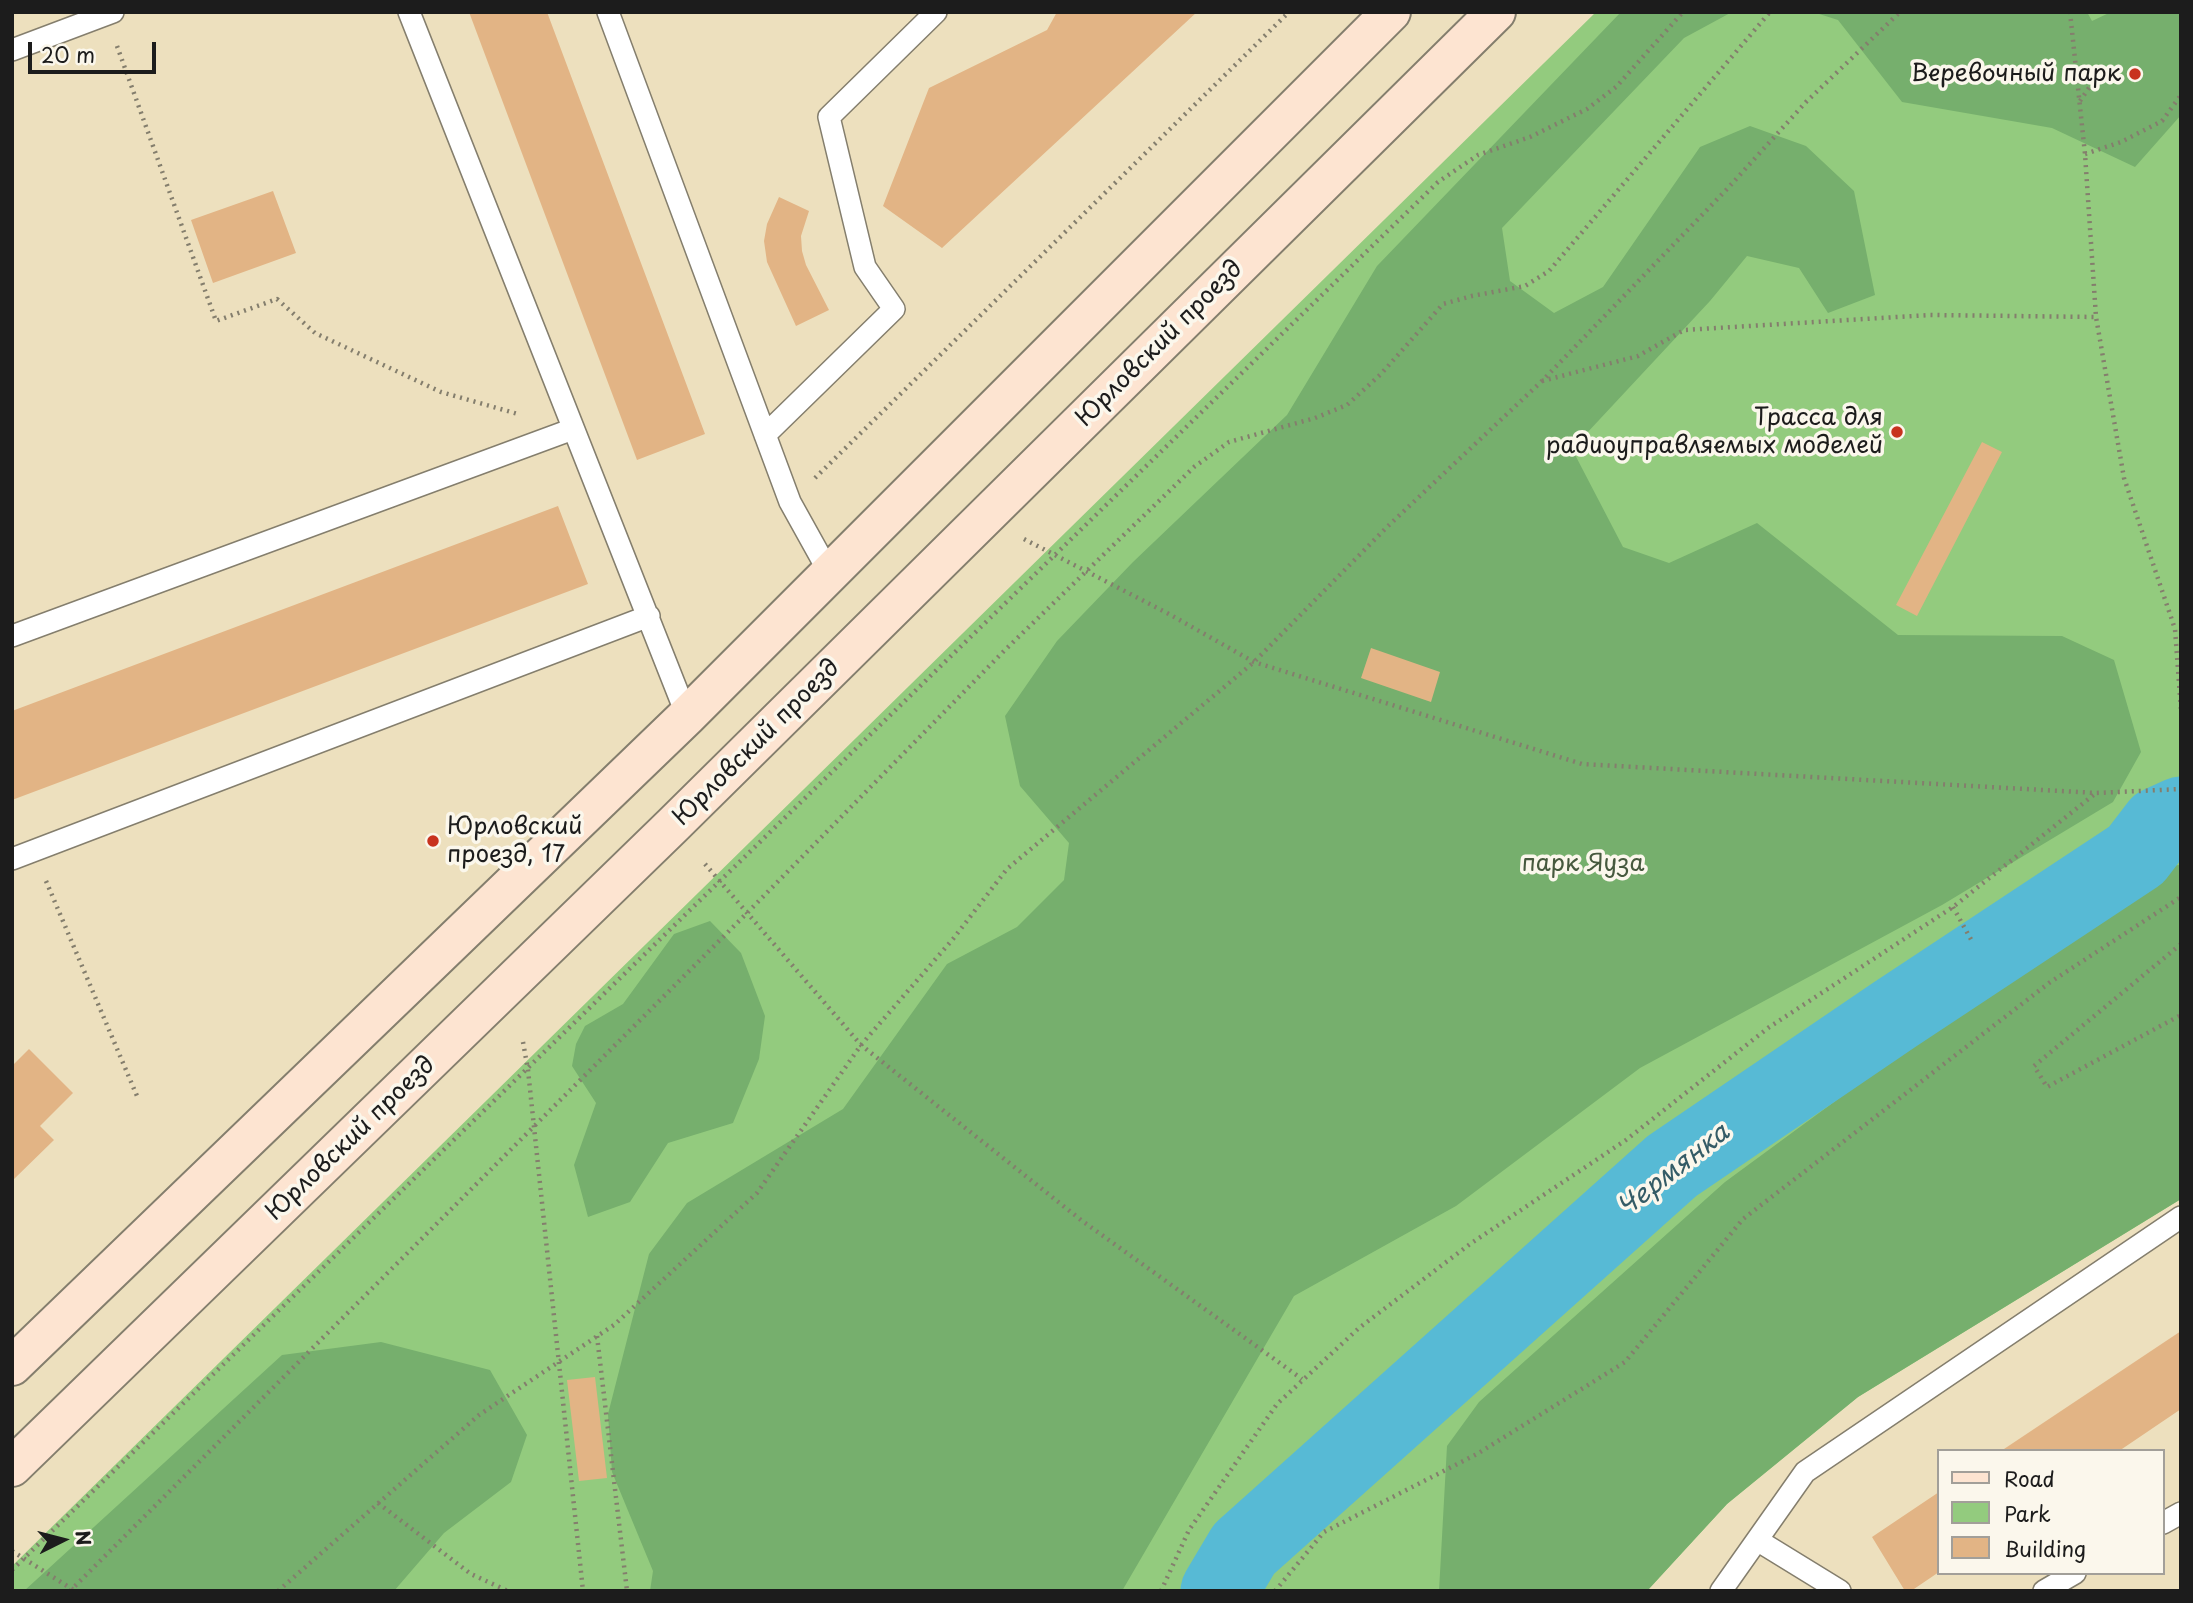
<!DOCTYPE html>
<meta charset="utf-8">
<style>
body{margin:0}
#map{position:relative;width:2193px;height:1603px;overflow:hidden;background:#ede0be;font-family:"Playpen Sans",sans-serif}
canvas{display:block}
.frame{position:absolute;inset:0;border:14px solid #1c1c1c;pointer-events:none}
.legend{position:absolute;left:1937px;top:1449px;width:228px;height:126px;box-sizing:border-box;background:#fbf7ec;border:2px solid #a29f99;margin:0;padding:9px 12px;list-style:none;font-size:21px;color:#1c1c1c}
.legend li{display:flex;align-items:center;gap:14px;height:35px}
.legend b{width:35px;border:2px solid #a29f99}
.north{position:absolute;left:28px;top:1505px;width:70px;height:70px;-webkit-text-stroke:5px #fbf7ec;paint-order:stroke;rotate:84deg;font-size:19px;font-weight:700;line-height:28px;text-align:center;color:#1c1c1c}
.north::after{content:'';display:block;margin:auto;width:24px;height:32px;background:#1c1c1c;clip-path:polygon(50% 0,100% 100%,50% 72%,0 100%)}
.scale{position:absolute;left:28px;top:42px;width:128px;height:32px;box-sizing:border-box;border:4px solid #1c1c1c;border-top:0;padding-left:9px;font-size:21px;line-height:24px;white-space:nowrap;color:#1c1c1c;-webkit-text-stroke:5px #fbf7ec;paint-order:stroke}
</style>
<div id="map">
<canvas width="2193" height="1603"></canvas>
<div class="frame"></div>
<ul class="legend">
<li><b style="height:9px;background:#fde4d1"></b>Road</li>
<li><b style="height:19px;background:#93cb7e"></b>Park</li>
<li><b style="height:19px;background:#e2b485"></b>Building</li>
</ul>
<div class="north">N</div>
<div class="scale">20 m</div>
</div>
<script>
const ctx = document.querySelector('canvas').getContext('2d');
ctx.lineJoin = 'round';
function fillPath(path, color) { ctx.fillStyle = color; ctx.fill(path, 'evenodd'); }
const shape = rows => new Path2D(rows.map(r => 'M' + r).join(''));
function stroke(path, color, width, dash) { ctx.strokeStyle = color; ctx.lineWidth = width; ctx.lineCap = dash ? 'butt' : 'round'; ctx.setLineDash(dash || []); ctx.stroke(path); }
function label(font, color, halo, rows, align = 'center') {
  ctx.font = font + ' "Playpen Sans",sans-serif'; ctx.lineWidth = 7; ctx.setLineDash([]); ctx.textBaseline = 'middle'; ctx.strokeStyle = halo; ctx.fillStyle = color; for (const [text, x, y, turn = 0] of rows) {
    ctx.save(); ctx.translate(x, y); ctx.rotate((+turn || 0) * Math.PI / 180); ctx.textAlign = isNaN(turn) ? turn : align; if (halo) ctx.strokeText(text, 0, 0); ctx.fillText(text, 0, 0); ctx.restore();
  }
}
const green = shape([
 [1596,12,2181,12,2181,1199,1858,1397,1727,1504,1647,1591,12,1591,12,1566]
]);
const forest = shape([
 [1621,12,1732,12,1684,38,1502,228,1510,281,1554,313,1603,287,1700,147,1750,126,1806,146,1854,191,1875,295,1828,313,1799,268,1747,256,1710,301,1572,449,1623,547,1669,563,1757,523,1898,635,2062,636,2114,660,2141,752,2113,802,1942,905,1640,1068,1456,1206,1294,1296,1122,1591,650,1591,653,1571,612,1472,608,1414,649,1254,687,1203,843,1109,947,964,1017,927,1064,880,1069,843,1020,786,1005,716,1057,641,1133,562,1287,415,1377,266],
 [1813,12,2087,12,2092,21,2111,12,2181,12,2181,115,2135,167,2052,128,1902,102,1838,20],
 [2180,865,2181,1199,1858,1397,1727,1504,1647,1591,1439,1591,1447,1446,1479,1402,1725,1182,2154,867],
 [710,921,741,953,765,1016,759,1059,733,1123,668,1143,630,1202,588,1217,574,1165,596,1103,572,1066,576,1044,585,1026,623,1004,674,934],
 [381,1342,490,1370,527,1435,511,1482,444,1533,394,1591,24,1591,282,1355]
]);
const river = shape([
 [1219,1591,1244,1549,1672,1166,1894,1015,2136,855,2159,825,2181,815]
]);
const building = shape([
 [469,12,547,12,705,434,637,460],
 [1057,12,1197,12,942,248,883,206,929,88,1047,30],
 [273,191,296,253,213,283,191,220],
 [779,197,809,211,801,236,802,251,806,265,829,310,796,326,767,262,764,241,767,224],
 [1982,442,2002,452,1917,616,1896,605],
 [558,506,588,584,12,800,12,711],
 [1371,648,1440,672,1431,702,1361,678],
 [29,1049,73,1093,40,1126,54,1140,12,1181,12,1066],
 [2181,1331,2181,1409,2119,1451,2001,1451],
 [595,1377,607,1478,579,1481,567,1380],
 [1939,1492,1939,1572,1911,1591,1905,1591,1872,1537]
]);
const path = shape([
 [2070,12,2085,154,2096,317,2124,478,2175,629,2181,710],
 [117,46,216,321,277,299,315,333,441,392,518,414],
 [2080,101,2093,82],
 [2085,154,2121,142,2162,121,2181,95],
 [1542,381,1638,356,1684,330,1930,315,2096,317],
 [815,478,1289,12],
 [1024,539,1169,614,1254,662,1582,764,2096,793,2181,789],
 [705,864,861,1045,1081,1220,1302,1379],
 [46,881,137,1096],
 [1953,907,1973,943],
 [2181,944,2034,1066,2047,1087,2181,1015],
 [523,1042,528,1070,583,1591],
 [597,1336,627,1591],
 [378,1503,471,1574,508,1591],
 [12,1551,75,1591],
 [12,1570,1438,182,1478,155,1530,137,1587,109,1616,87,1683,12],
 [70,1591,747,913,1004,651,1194,467,1229,442,1315,418,1347,405,1381,374,1443,304,1472,296,1525,286,1549,271,1770,12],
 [278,1591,479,1415,614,1325,757,1193,861,1045,953,939,1007,869,1254,662,1387,527,1542,381,1728,188,1806,102,1900,12],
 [1161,1591,1189,1530,1277,1404,1359,1328,1470,1244,1626,1140,1768,1028,1953,907,2096,793],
 [1275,1591,1324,1532,1477,1454,1625,1362,1743,1219,2049,983,2181,897]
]);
const lane = shape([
 [409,12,687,716],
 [608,12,790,502,830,574],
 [12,50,113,12],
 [765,435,894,309,865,267,829,117,936,12],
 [12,636,573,429],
 [12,859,649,616],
 [2163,1523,2181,1513],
 [1757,1540,1840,1591],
 [1721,1591,1805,1472,2181,1217],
 [2044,1591,2075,1573]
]);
const secondary = shape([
 [12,1366,687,716,1391,12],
 [12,1467,672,826,1496,12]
]);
const markers = [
 [2135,74,7,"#c8321e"],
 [1897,432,7,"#c8321e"],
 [433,841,7,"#c8321e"]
];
const poiNames = [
 ["Веревочный парк",2121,74],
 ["Трасса для",1883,418],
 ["радиоуправляемых моделей",1883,446],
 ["Юрловский",447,827,"left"],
 ["проезд, 17",447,855,"left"]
];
const streetNames = [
 ["Юрловский проезд",1160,344,-45],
 ["Юрловский проезд",757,743,-45],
 ["Юрловский проезд",351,1139,-44]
];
const parkNames = [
 ["парк Яуза",1583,864]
];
const waterNames = [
 ["Чермянка",1674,1171,-38]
];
fillPath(green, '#93cb7e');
fillPath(forest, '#76af6d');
stroke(river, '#57bad5', 77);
fillPath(building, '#e2b485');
stroke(lane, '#847e6d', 24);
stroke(secondary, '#847e6d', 42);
stroke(path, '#847e6d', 4.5, [2, 5]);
stroke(lane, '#fff', 21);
stroke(secondary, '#fde4d1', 38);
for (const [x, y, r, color] of markers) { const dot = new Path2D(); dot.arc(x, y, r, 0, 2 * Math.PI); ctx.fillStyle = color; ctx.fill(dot); stroke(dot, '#fbf7ec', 2.5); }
label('24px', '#1c1c1c', '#fbf7ec', poiNames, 'right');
label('24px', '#1c1c1c', '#fbf7ec', streetNames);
label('24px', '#46593e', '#fbf7ec', parkNames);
label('italic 26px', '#345b66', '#fbf7ec', waterNames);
</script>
